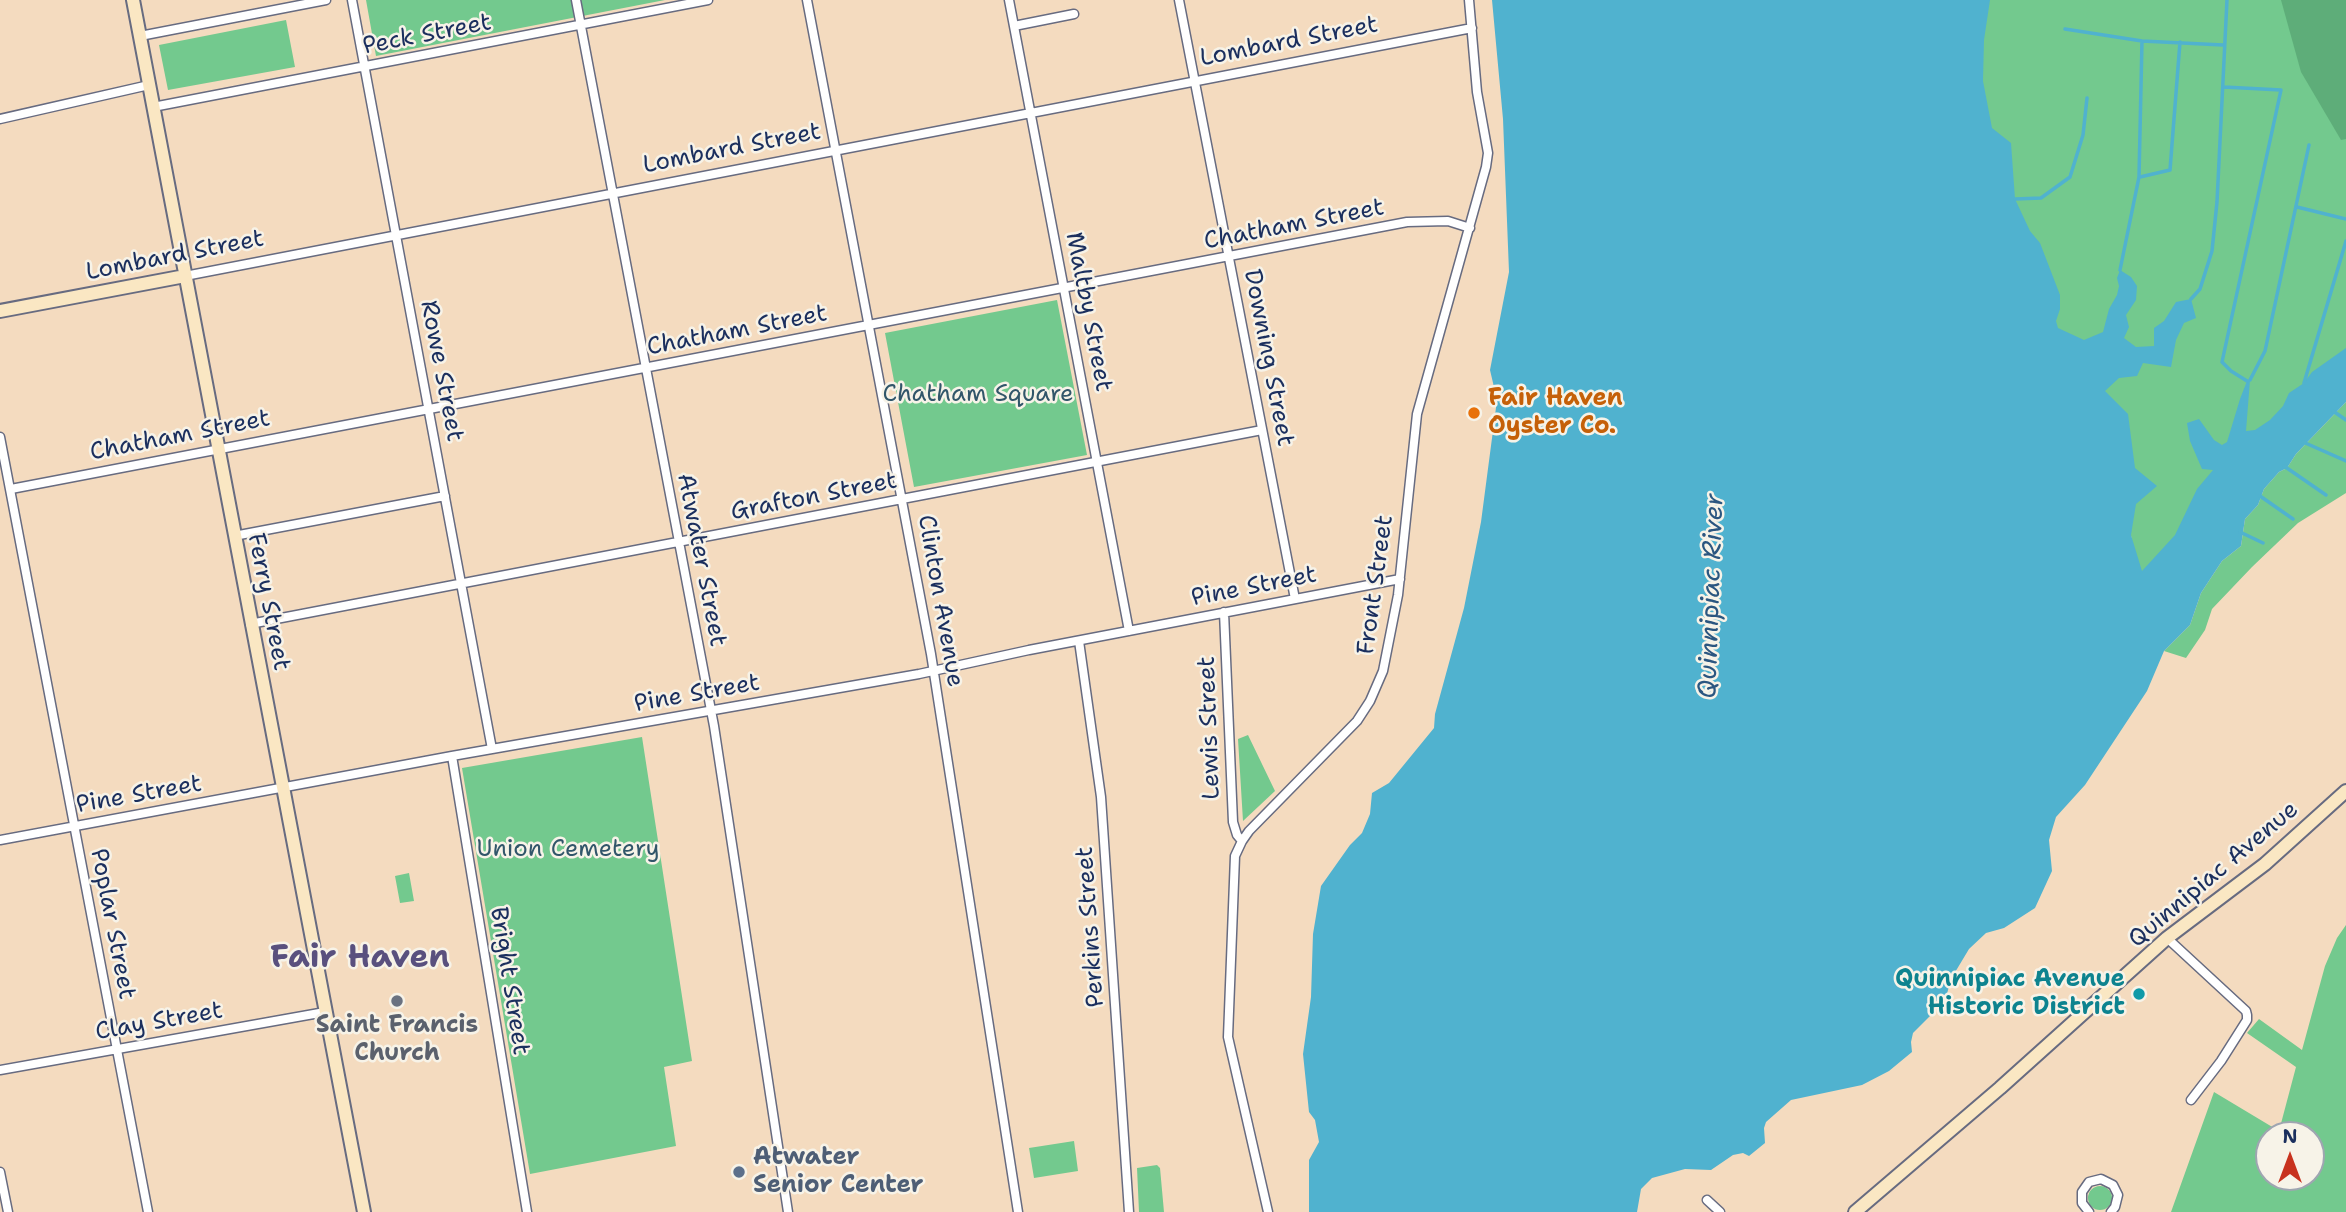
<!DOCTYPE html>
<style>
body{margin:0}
#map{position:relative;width:2346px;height:1212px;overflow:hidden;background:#f4dbbf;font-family:"Shantell Sans",sans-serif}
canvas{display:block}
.north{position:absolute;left:2255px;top:1121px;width:70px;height:70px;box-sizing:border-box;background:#f7f3e8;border:2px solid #9fa5b1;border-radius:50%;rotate:0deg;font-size:19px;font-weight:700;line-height:28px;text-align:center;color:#1b2f5e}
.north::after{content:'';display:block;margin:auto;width:24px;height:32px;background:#c8321e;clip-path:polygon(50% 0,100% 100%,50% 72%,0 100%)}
</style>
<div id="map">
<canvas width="2346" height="1212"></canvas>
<div class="north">N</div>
</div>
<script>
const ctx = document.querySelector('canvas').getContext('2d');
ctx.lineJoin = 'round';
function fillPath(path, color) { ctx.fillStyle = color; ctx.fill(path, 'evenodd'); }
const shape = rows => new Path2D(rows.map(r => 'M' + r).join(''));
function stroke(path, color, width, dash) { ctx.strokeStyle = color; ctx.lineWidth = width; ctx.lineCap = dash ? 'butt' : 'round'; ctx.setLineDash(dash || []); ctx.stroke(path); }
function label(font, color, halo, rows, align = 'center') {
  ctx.font = font + ' "Shantell Sans",sans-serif'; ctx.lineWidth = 5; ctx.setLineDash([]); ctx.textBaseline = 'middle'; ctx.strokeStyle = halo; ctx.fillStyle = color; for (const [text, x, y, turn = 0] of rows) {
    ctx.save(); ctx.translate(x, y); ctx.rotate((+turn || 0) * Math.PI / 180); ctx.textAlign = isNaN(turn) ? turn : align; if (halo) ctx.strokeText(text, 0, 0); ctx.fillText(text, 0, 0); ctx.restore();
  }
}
const green = shape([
 [366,0,665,0,376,56],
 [1979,0,2346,0,2346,358,2224,465,2141,588,2095,348,2059,332,1968,120],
 [286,20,295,67,168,90,159,45],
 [1057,300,1087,455,914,487,885,333],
 [2346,402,2346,493,2298,523,2252,567,2212,609,2205,630,2186,658,2164,651,2190,625,2201,593,2222,561,2241,546,2245,519,2258,505,2264,489,2279,472,2287,468,2296,454],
 [1248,735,1275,791,1243,821,1238,739],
 [642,737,692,1061,664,1067,676,1146,530,1174,462,768],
 [409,873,414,901,400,903,395,876],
 [2346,925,2346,1212,2171,1212,2214,1092,2279,1131,2296,1067,2247,1033,2259,1019,2302,1050,2325,966,2337,938],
 [2269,1135,2311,1135,2311,1177,2269,1177],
 [1074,1141,1078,1171,1034,1178,1029,1148],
 [1157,1165,1160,1168,1164,1212,1139,1212,1137,1168],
 '2088 1198a12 12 0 1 1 24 0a12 12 0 1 1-24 0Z'
]);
const forest = shape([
 [2281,0,2346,0,2346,139,2341,140,2301,72]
]);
const water = shape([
 [1492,0,1990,0,1984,40,1983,81,1992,128,2011,143,2015,199,2030,231,2040,243,2060,295,2060,309,2056,321,2058,328,2084,340,2103,332,2109,309,2117,295,2119,286,2117,278,2120,270,2131,277,2137,286,2136,300,2126,315,2129,327,2124,338,2136,347,2154,346,2154,328,2164,321,2176,302,2191,299,2196,318,2184,323,2176,340,2171,367,2143,363,2137,376,2119,378,2105,391,2128,414,2135,468,2157,486,2136,504,2131,535,2142,571,2175,535,2197,489,2213,470,2202,469,2190,441,2187,423,2199,419,2214,440,2222,445,2227,442,2240,399,2247,381,2250,380,2246,431,2255,430,2270,420,2283,406,2289,393,2304,383,2312,372,2346,348,2346,402,2296,454,2287,468,2279,472,2264,489,2258,505,2245,519,2241,546,2222,561,2201,593,2190,625,2164,651,2147,691,2085,785,2056,817,2049,840,2052,871,2035,908,2004,928,1986,933,1969,949,1951,979,1945,1001,1913,1033,1911,1042,1912,1052,1889,1071,1862,1085,1791,1100,1766,1122,1764,1128,1765,1143,1749,1156,1743,1153,1733,1155,1711,1170,1685,1169,1652,1178,1641,1189,1637,1212,1309,1212,1309,1160,1319,1142,1315,1120,1309,1112,1303,1054,1311,997,1313,934,1321,886,1350,845,1362,833,1370,814,1372,793,1389,783,1434,728,1435,714,1464,608,1481,522,1497,400,1490,370,1509,272,1503,119]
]);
const stream = shape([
 [2065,29,2142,41,2223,45],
 [2224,87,2281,90,2222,362,2231,371,2247,381],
 [2140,177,2170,170,2180,42],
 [2015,199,2041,198,2070,177,2083,135,2087,98],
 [2297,207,2346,219],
 [2120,270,2139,177,2142,41],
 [2191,299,2200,289,2212,251,2217,202,2227,0],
 [2250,380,2265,351,2309,145],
 [2304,383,2346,241],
 [2333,411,2346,420],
 [2303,442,2346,461],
 [2284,466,2326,495],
 [2260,496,2293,519],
 [2240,532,2263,543]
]);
const street = shape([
 [352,0,492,749],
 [576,0,714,726,788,1212],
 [807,0,931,654,1018,1212],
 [1009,0,1129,631],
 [1179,0,1295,599],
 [1014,26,1074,14],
 [140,36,326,0],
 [153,107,708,0],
 [0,119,149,85],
 [185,276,1472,28],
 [0,437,148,1212],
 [11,489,1407,222,1448,221,1470,228],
 [234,536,445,496],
 [1224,612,1233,822,1237,835,1242,841],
 [250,624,1262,430],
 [1079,641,1101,797,1129,1212],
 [452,756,527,1212],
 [0,840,452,756,919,674,1029,650,1400,579],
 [2167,938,2246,1011,2247,1015,2247,1020,2221,1061,2191,1100],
 [0,1070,325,1012],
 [0,1172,8,1212],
 [1707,1200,1720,1212],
 [1268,1212,1228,1037,1235,856,1242,841,1249,831,1357,721,1370,701,1383,671,1398,595,1417,414,1486,167,1488,153,1477,92,1469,0],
 [2089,1212,2082,1203,2082,1192,2089,1182,2101,1179,2113,1185,2118,1195,2115,1207,2111,1212]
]);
const secondary = shape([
 [133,0,364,1212],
 [0,311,185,276],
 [1855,1212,2000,1088,2167,938,2265,864,2346,791]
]);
const markers = [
 [1474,413,7,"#e8710a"],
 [2139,994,7,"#0f9aa8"],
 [397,1001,7,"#6b7280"],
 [739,1172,7,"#5c6f8a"]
];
const streetNames = [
 ["Peck Street",427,35,-11],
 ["Lombard Street",1289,42,-11],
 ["Lombard Street",732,149,-11],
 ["Chatham Street",1294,225,-11],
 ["Lombard Street",175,256,-11],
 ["Maltby Street",1088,312,79],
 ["Chatham Street",737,331,-11],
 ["Downing Street",1268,358,79],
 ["Rowe Street",441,371,79],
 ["Chatham Street",180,436,-11],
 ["Grafton Street",814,497,-11],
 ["Atwater Street",701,560,79],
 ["Front Street",1376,585,-82],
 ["Pine Street",1254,587,-11],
 ["Clinton Avenue",940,601,80],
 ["Ferry Street",268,602,79],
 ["Pine Street",697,694,-10],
 ["Lewis Street",1210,728,-92],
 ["Pine Street",139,795,-10],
 ["Quinnipiac Avenue",2214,875,-40],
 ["Poplar Street",112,924,79],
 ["Perkins Street",1091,927,-94],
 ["Bright Street",509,981,81],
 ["Clay Street",159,1022,-10]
];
const parkNames = [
 ["Chatham Square",978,395],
 ["Union Cemetery",568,850]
];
const foodNames = [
 ["Fair Haven",1488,399],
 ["Oyster Co.",1488,427]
];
const cultureNames = [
 ["Quinnipiac Avenue",2125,980],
 ["Historic District",2125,1008]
];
const worshipNames = [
 ["Saint Francis",397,1026],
 ["Church",397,1054]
];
const serviceNames = [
 ["Atwater",753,1158],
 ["Senior Center",753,1186]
];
const waterNames = [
 ["Quinnipiac River",1712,596,-88]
];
const districtNames = [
 ["Fair Haven",360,959]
];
fillPath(green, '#73c98e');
fillPath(forest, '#5ead79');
fillPath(water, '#50b2cf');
stroke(stream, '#50b2cf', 3.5);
stroke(street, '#676b80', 11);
stroke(secondary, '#676b80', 16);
stroke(street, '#fff', 8);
stroke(secondary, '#fae7c3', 12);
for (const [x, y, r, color] of markers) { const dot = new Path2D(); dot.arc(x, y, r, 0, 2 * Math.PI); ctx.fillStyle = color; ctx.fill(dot); stroke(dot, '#f7f3e8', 2.5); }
label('24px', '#1b2f5e', '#f7f3e8', streetNames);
label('24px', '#31566a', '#f7f3e8', parkNames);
label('bold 24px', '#c56008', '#f7f3e8', foodNames, 'left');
label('bold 24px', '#0d838f', '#f7f3e8', cultureNames, 'right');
label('bold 24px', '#5b616d', '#f7f3e8', worshipNames);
label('bold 24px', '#4e5e75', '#f7f3e8', serviceNames, 'left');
label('italic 26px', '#2b5680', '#f7f3e8', waterNames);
label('bold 32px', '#59507e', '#f7f3e8', districtNames);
</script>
